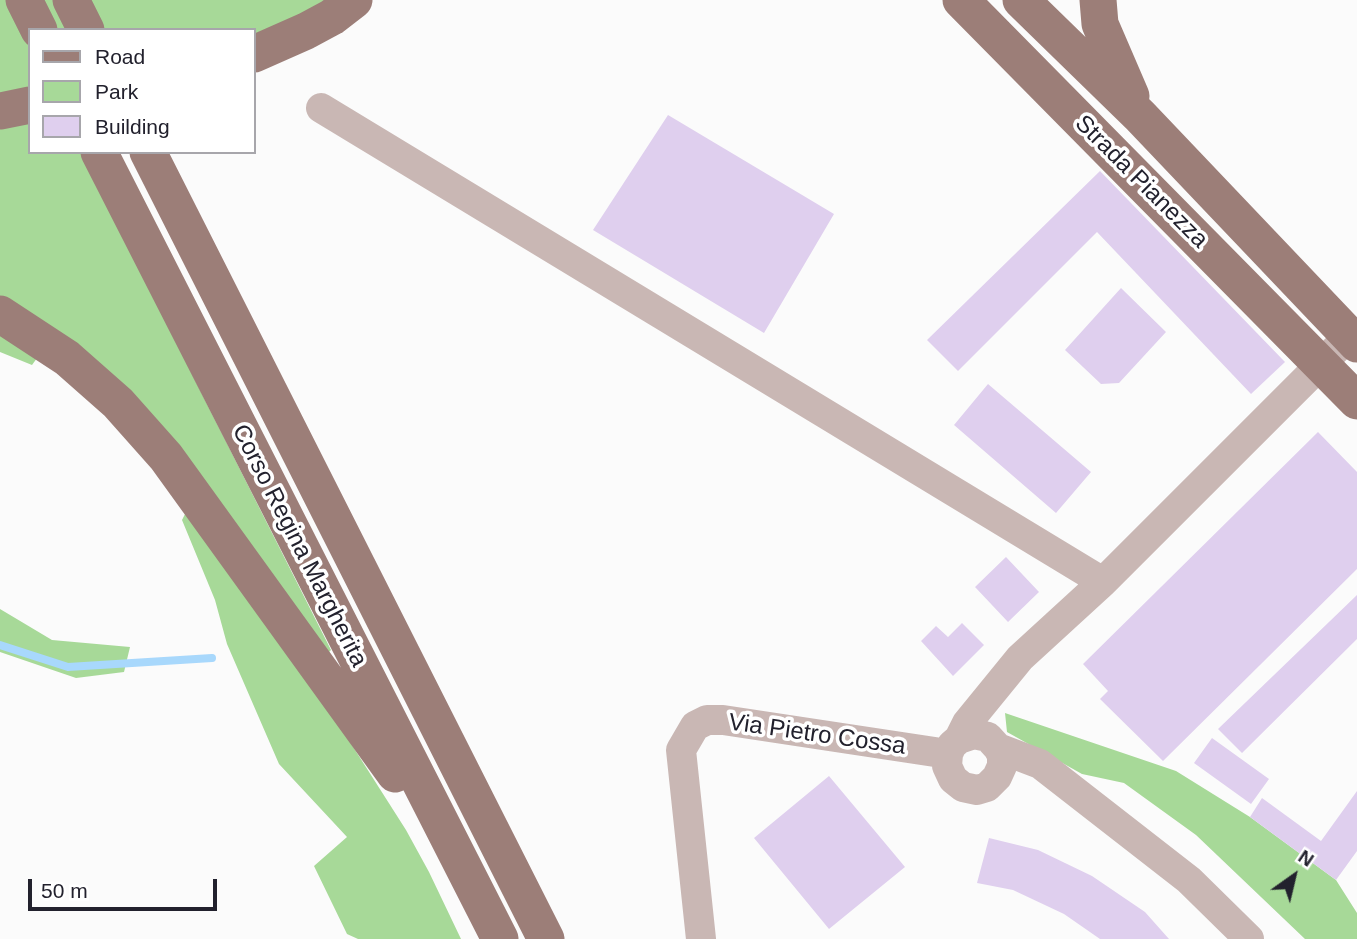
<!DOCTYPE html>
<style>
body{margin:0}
#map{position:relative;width:1357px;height:939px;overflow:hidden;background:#fbfbfb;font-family:Arial,sans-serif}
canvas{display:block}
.legend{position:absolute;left:28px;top:28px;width:228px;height:126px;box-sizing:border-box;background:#fff;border:2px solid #a7a6ab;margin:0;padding:9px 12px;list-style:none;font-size:21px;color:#22212d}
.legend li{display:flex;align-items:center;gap:14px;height:35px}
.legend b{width:35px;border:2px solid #a7a6ab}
.north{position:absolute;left:1259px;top:841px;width:70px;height:70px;-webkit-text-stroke:5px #fff;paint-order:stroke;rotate:34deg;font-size:19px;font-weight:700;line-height:28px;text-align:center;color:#22212d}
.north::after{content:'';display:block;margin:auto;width:24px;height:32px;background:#22212d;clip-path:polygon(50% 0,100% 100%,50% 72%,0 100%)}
.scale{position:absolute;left:28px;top:879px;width:189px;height:32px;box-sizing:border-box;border:4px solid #22212d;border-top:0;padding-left:9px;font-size:21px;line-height:24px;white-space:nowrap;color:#22212d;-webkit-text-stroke:5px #fff;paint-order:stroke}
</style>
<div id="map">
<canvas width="1357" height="939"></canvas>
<ul class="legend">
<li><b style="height:9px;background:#9c7e78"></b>Road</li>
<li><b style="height:19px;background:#a7d998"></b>Park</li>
<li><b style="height:19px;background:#dfcfee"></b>Building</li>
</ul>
<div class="north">N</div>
<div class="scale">50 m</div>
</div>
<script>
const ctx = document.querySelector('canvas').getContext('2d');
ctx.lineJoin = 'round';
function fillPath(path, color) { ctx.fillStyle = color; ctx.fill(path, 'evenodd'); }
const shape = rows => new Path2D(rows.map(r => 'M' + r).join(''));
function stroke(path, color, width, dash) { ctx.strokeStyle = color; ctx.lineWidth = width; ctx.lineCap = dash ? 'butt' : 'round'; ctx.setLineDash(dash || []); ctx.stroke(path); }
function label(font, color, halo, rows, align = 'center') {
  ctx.font = font + ' Arial,sans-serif'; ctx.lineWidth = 7; ctx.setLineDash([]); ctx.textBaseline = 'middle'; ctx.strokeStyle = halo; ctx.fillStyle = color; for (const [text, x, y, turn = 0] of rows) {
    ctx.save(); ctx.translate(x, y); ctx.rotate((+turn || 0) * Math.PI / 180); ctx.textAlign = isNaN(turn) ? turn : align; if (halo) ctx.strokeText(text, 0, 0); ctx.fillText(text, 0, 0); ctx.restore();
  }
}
const green = shape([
 [0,0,336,0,254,41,254,30,30,30,30,94,0,100],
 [30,120,30,152,80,152,331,650,326,655,0,296,0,127],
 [0,331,40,354,32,365,0,352],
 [188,508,306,673,406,830,429,872,461,939,358,939,347,934,314,866,347,837,279,764,227,644,215,600,182,520],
 [0,609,52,640,130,647,124,672,76,678,0,652],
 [1005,713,1176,771,1250,817,1336,880,1357,913,1357,939,1305,939,1196,835,1124,783,1082,774,1007,732]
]);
const stream = shape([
 [0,645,68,667,212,658]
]);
const building = shape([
 [668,115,834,214,764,333,593,230],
 [1100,171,1285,362,1251,394,1097,232,958,371,927,340],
 [1121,288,1166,332,1119,383,1101,384,1065,350],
 [988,384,1091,472,1056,513,954,425],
 [1318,432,1357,472,1357,569,1163,761,1100,699,1108,691,1083,664],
 [1006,557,1039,592,1008,622,975,587],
 [1357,595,1357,639,1242,753,1218,729],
 [962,623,984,645,953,676,921,641,936,626,948,637],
 [1212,738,1269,779,1251,804,1194,763],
 [829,776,905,867,829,929,754,838],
 [1357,791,1357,851,1336,880,1250,817,1262,798,1321,841],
 [989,838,1038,850,1092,876,1145,912,1169,939,1100,939,1064,914,1013,890,977,883]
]);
const minor = shape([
 [321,108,1103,582],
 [959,739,967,723,1020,658,1103,582,1349,336],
 [998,748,1002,755,1002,766,997,777,987,787,977,790,963,787,953,779,947,766,948,754,952,745,959,739,974,734,988,737,998,748,1040,764,1189,880,1249,939],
 [701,939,681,750,695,726,707,720,723,720,948,754]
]);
const major = shape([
 [24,0,39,30],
 [71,0,86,30],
 [961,0,1357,401],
 [1021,0,1140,116,1357,344],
 [1098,0,1100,24,1131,96],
 [254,54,306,31,332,17,354,0],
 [0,111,30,105],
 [99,152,500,939],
 [148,152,546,939],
 [0,314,67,358,118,403,166,457,395,774]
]);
const streetNames = [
 ["Strada Pianezza",1141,182,45],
 ["Corso Regina Margherita",299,546,63],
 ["Via Pietro Cossa",817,735,8]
];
fillPath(green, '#a7d998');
stroke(stream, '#a8d8fc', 8);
fillPath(building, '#dfcfee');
stroke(minor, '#c9b7b4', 30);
stroke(major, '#9c7e78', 37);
label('24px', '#22212d', '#fff', streetNames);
</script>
